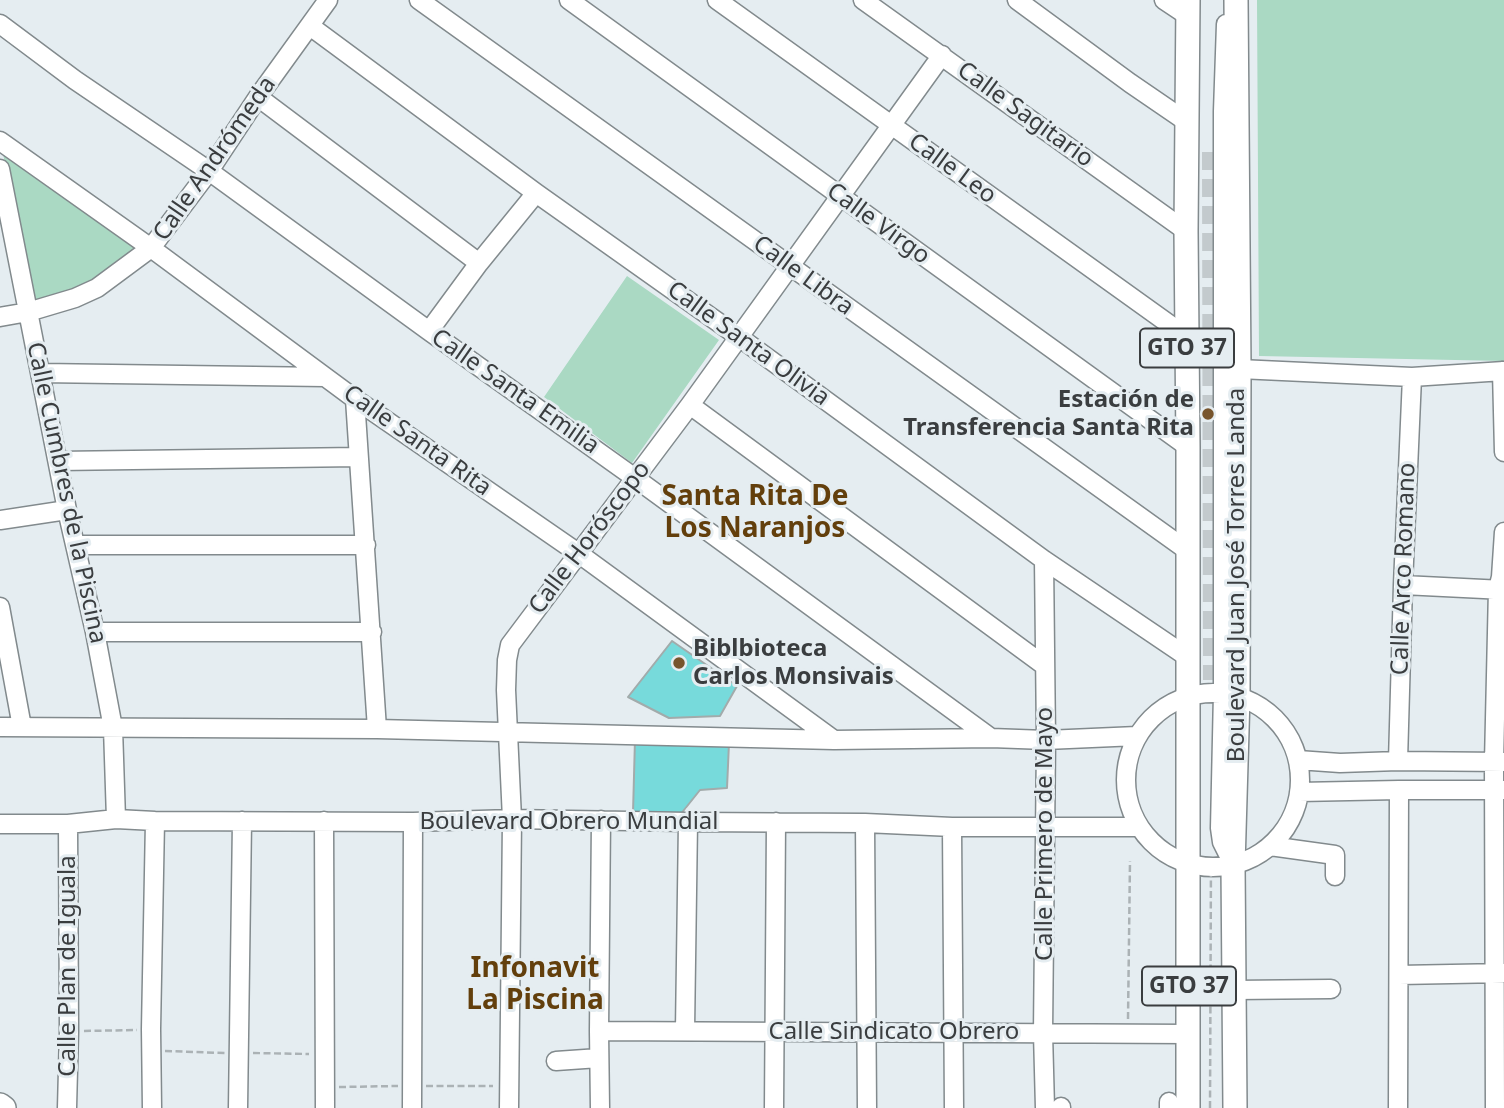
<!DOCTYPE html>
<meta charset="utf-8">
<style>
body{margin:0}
canvas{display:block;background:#e5edf1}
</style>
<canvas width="1504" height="1108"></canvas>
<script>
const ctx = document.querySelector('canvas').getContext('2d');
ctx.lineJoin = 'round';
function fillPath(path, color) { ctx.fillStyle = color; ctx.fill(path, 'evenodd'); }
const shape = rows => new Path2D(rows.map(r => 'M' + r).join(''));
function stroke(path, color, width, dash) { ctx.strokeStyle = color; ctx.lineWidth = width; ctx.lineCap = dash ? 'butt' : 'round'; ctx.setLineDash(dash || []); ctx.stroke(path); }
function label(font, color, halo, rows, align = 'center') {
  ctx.font = font + ' "Noto Sans",sans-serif'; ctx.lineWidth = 6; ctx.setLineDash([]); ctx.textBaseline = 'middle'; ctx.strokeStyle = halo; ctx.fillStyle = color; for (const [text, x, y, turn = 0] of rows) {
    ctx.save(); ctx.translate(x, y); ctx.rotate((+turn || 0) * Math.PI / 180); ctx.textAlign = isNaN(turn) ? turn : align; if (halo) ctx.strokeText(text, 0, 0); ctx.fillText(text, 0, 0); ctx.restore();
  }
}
const green = shape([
 [1257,0,1504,0,1504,361,1259,356],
 [2,149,143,248,104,281,34,302],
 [627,276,719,340,632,463,544,397]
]);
const building = shape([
 [672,641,737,686,720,716,669,718,628,697,672,641],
 [635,739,729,743,727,788,700,790,680,815,633,813,635,739]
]);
const minorTunnel = shape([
 [1211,152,1212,680]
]);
const path = shape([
 [1128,1019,1130,861],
 [84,1031,137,1030],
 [165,1051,225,1053],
 [253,1053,309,1054],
 [426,1086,493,1086],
 [339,1087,398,1086],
 [1210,1108,1211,857]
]);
const minor = shape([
 [419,0,1188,551],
 [569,0,1188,447],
 [717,0,1187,337],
 [863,0,1186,231],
 [1017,0,1130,83,1187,122],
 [1164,0,1188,16],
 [0,24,75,80,209,171,429,331,635,478,991,738],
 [1226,24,1223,111,1223,693,1220,828,1222,842,1232,862],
 [310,26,536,193,739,337,1044,560,1189,658],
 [258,97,479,263],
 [0,141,151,248,355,399,578,553,834,740],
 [0,169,67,510,95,632,113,728,116,819],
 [0,317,28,312,75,298,97,288,151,248,209,171,258,97,328,0],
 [429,331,479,263,536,193],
 [1239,369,1412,377,1504,371],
 [1502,371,1504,452],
 [41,373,325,377],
 [355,399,377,729],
 [690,405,1045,666],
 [58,461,358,457],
 [0,520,67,510],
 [76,545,366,545],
 [1044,560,1046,740,1043,1033,1045,1108],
 [1403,585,1504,590],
 [0,607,22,727],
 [95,632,372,632],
 '1126 780a87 87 0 1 1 174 0a87 87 0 1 1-174 0Z',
 [0,727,377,729,834,740,991,738,1046,740,1137,736],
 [1298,760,1340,763,1398,761,1504,762],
 [1398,761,1403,585,1412,377],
 [1299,792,1399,790,1504,790],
 [324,821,325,1108],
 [865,823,867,1108],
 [0,824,68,824,116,819,155,821,413,822,512,819,688,822,865,823,952,827,1139,827],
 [952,827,954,1108],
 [1270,846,1335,855,1335,876],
 [1399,975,1504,973],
 [1234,990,1331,989],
 [685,1030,688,822],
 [599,1031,1189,1034],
 [556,1061,599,1058],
 [1169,1102,1169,1108],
 [1061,1107,1061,1108],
 [67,1108,69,1031,68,824],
 [152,1108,151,1029,155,821],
 [238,1108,242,821],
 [412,1108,413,822],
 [509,1108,512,819,506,690,507,660,510,645,690,405,942,55],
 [600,1108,599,1031,601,820],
 [774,1108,776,822],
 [1398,1108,1399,790],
 [1495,1108,1494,762,1498,589,1501,577,1504,532]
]);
const major = shape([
 [1188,0,1186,231,1188,447,1188,1108],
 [0,1105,4,1108],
 [1235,1108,1233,865,1238,696,1239,369,1236,0]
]);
const markers = [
 [1208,414,7,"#77552d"],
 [679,663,7,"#77552d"]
];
const shields = [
 [1187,348,94],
 [1189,986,94]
];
const shieldNames = [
 ["GTO 37",1187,348],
 ["GTO 37",1189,986]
];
const streetNames = [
 ["Calle Sagitario",1025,115,36],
 ["Calle Andrómeda",215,159,-55],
 ["Calle Leo",952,169,36],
 ["Calle Virgo",878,224,36],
 ["Calle Libra",803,276,36],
 ["Calle Santa Olivia",748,344,36],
 ["Calle Santa Emilia",515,392,35],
 ["Calle Santa Rita",417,441,35],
 ["Calle Cumbres de la Piscina",66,493,78],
 ["Calle Horóscopo",590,538,-53],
 ["Calle Arco Romano",1404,569,-88],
 ["Boulevard Juan José Torres Landa",1237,575,-90],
 ["Boulevard Obrero Mundial",569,822],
 ["Calle Primero de Mayo",1045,834,-90],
 ["Calle Plan de Iguala",68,966,-90],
 ["Calle Sindicato Obrero",894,1032]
];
const poiNames = [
 ["Estación de",1194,400],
 ["Transferencia Santa Rita",1194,428],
 ["Biblbioteca",693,649,"left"],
 ["Carlos Monsivais",693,677,"left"]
];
const quarterNames = [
 ["Santa Rita De",755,497],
 ["Los Naranjos",755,529],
 ["Infonavit",535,969],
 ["La Piscina",535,1001]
];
fillPath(green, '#aad9c3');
fillPath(building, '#77dadb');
stroke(building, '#a2abab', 2);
stroke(minorTunnel, '#c3cacd', 18, [18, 9]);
stroke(minor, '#828a8d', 21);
stroke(major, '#828a8d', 26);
stroke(path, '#abb2b5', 2.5, [7, 3.5]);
stroke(minor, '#fff', 18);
stroke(major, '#fff', 23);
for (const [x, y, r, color] of markers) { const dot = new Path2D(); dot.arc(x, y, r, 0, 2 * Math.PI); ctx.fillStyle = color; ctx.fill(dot); stroke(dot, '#e5edf1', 2.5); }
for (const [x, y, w] of shields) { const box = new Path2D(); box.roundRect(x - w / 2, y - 19.5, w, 39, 5); ctx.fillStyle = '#e5edf1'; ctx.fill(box); stroke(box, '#3a3d3f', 2); }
label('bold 23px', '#3a3d3f', null, shieldNames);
label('24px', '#3a3d3f', '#e5edf1', streetNames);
label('bold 24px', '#3a3d3f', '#e5edf1', poiNames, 'right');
label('bold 28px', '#633f0c', '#e5edf1', quarterNames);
</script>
